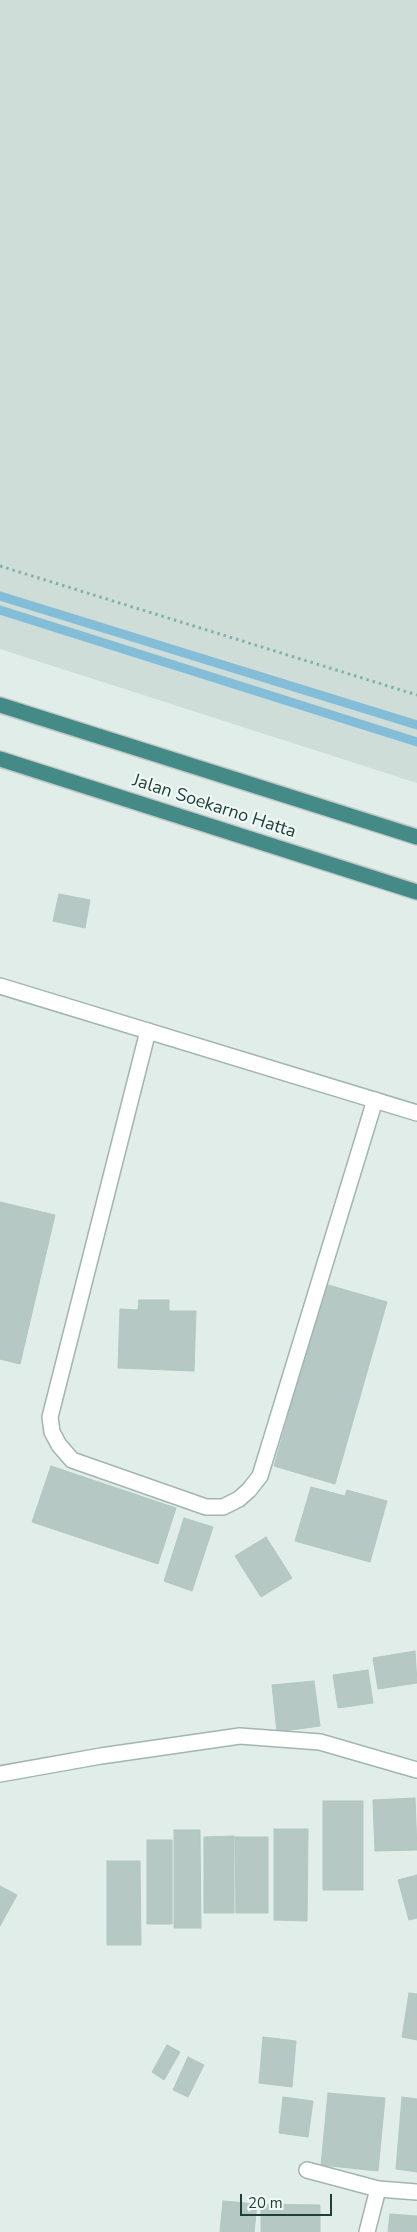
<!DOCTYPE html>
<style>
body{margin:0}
#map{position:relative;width:417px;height:2232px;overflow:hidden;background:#e0ede9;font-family:"Nunito Sans",sans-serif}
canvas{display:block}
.scale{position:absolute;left:240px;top:2194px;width:92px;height:22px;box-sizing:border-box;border:2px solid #1f3f3b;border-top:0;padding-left:6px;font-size:15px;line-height:18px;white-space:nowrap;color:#1f3f3b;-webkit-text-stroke:4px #f1f9f6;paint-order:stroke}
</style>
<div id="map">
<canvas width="417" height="2232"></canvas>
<div class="scale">20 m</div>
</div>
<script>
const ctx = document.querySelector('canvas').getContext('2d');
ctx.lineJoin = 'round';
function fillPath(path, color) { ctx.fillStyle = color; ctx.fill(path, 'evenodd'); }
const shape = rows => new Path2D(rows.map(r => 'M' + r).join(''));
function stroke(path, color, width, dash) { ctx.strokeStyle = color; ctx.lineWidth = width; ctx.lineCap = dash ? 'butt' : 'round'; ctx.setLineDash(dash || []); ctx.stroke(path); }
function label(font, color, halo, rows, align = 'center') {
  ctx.font = font + ' "Nunito Sans",sans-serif'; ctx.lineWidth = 4.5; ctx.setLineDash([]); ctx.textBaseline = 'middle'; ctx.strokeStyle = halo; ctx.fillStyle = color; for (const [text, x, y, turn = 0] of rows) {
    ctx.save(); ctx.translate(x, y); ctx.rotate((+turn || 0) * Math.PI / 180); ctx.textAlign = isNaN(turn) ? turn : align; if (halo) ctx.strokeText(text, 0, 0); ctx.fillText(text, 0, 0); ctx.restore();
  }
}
const built = shape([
 [0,0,417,0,417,783,0,649]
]);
const stream = shape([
 [0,596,417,725],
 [0,610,417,742]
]);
const building = shape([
 [59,894,90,900,85,928,53,921,59,894],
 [0,1202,55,1215,20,1364,0,1359,0,1202],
 [325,1284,387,1302,335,1484,274,1466,325,1284],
 [139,1300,169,1300,169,1311,196,1311,194,1371,118,1368,120,1309,138,1310,139,1300],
 [51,1466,176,1508,158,1564,32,1522,51,1466],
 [311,1487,345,1496,347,1490,387,1501,370,1562,295,1541,311,1487],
 [184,1518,213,1527,192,1591,164,1581,184,1518],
 [266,1537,292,1578,261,1597,235,1556,266,1537],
 [415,1651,417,1683,378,1689,373,1658,415,1651],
 [368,1670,373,1703,338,1708,333,1675,368,1670],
 [314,1681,320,1726,277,1732,272,1685,314,1681],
 [415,1798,417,1850,375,1851,373,1800,415,1798],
 [323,1801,363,1801,363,1890,323,1890,323,1801],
 [274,1829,308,1829,307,1921,274,1920,274,1829],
 [174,1830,200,1830,201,1928,174,1928,174,1830],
 [234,1836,234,1913,204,1913,204,1837,234,1836],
 [235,1837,268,1837,268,1913,236,1913,235,1837],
 [147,1840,172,1840,172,1924,147,1924,147,1840],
 [107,1861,140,1861,141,1945,107,1945,107,1861],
 [417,1875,417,1918,409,1920,398,1880,417,1875],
 [0,1886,17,1895,0,1926,0,1886],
 [409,1993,417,1994,417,2040,402,2037,409,1993],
 [263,2037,296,2041,292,2087,259,2083,263,2037],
 [167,2045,180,2052,164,2080,152,2072,167,2045],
 [188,2057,204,2065,188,2097,173,2090,188,2057],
 [328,2093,385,2098,378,2171,321,2165,328,2093],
 [283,2097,313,2101,308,2137,279,2133,283,2097],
 [402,2097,417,2099,417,2172,396,2169,402,2097],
 [223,2201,257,2204,254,2232,220,2232,223,2201],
 [261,2204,320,2205,320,2232,261,2232,261,2204],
 [390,2214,417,2216,417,2232,388,2232,390,2214]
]);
const path = shape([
 [0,566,417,695]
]);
const service = shape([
 [148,1031,50,1417,52,1432,59,1445,72,1460,206,1507,223,1507,239,1499,249,1490,260,1476,375,1100],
 [367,2232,378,2189]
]);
const minor = shape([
 [0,986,417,1113],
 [0,1774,101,1756,240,1736,320,1742,417,1770],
 [307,2170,378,2189,417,2192]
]);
const trunk = shape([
 [0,705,417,837],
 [0,759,417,892]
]);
const streetNames = [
 ["Jalan Soekarno Hatta",214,807,18]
];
fillPath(built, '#ceddd8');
stroke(stream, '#83bdd7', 9);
fillPath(building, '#b5c8c3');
stroke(building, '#b2c7c2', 1);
stroke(service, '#a2b5b1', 18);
stroke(minor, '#a2b5b1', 18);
stroke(trunk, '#c0c9c8', 18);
stroke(path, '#7eb3ab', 3, [2.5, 4]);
stroke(service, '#fff', 15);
stroke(minor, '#fff', 15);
stroke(trunk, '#448a86', 15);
label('18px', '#1f3f3b', '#f1f9f6', streetNames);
</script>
